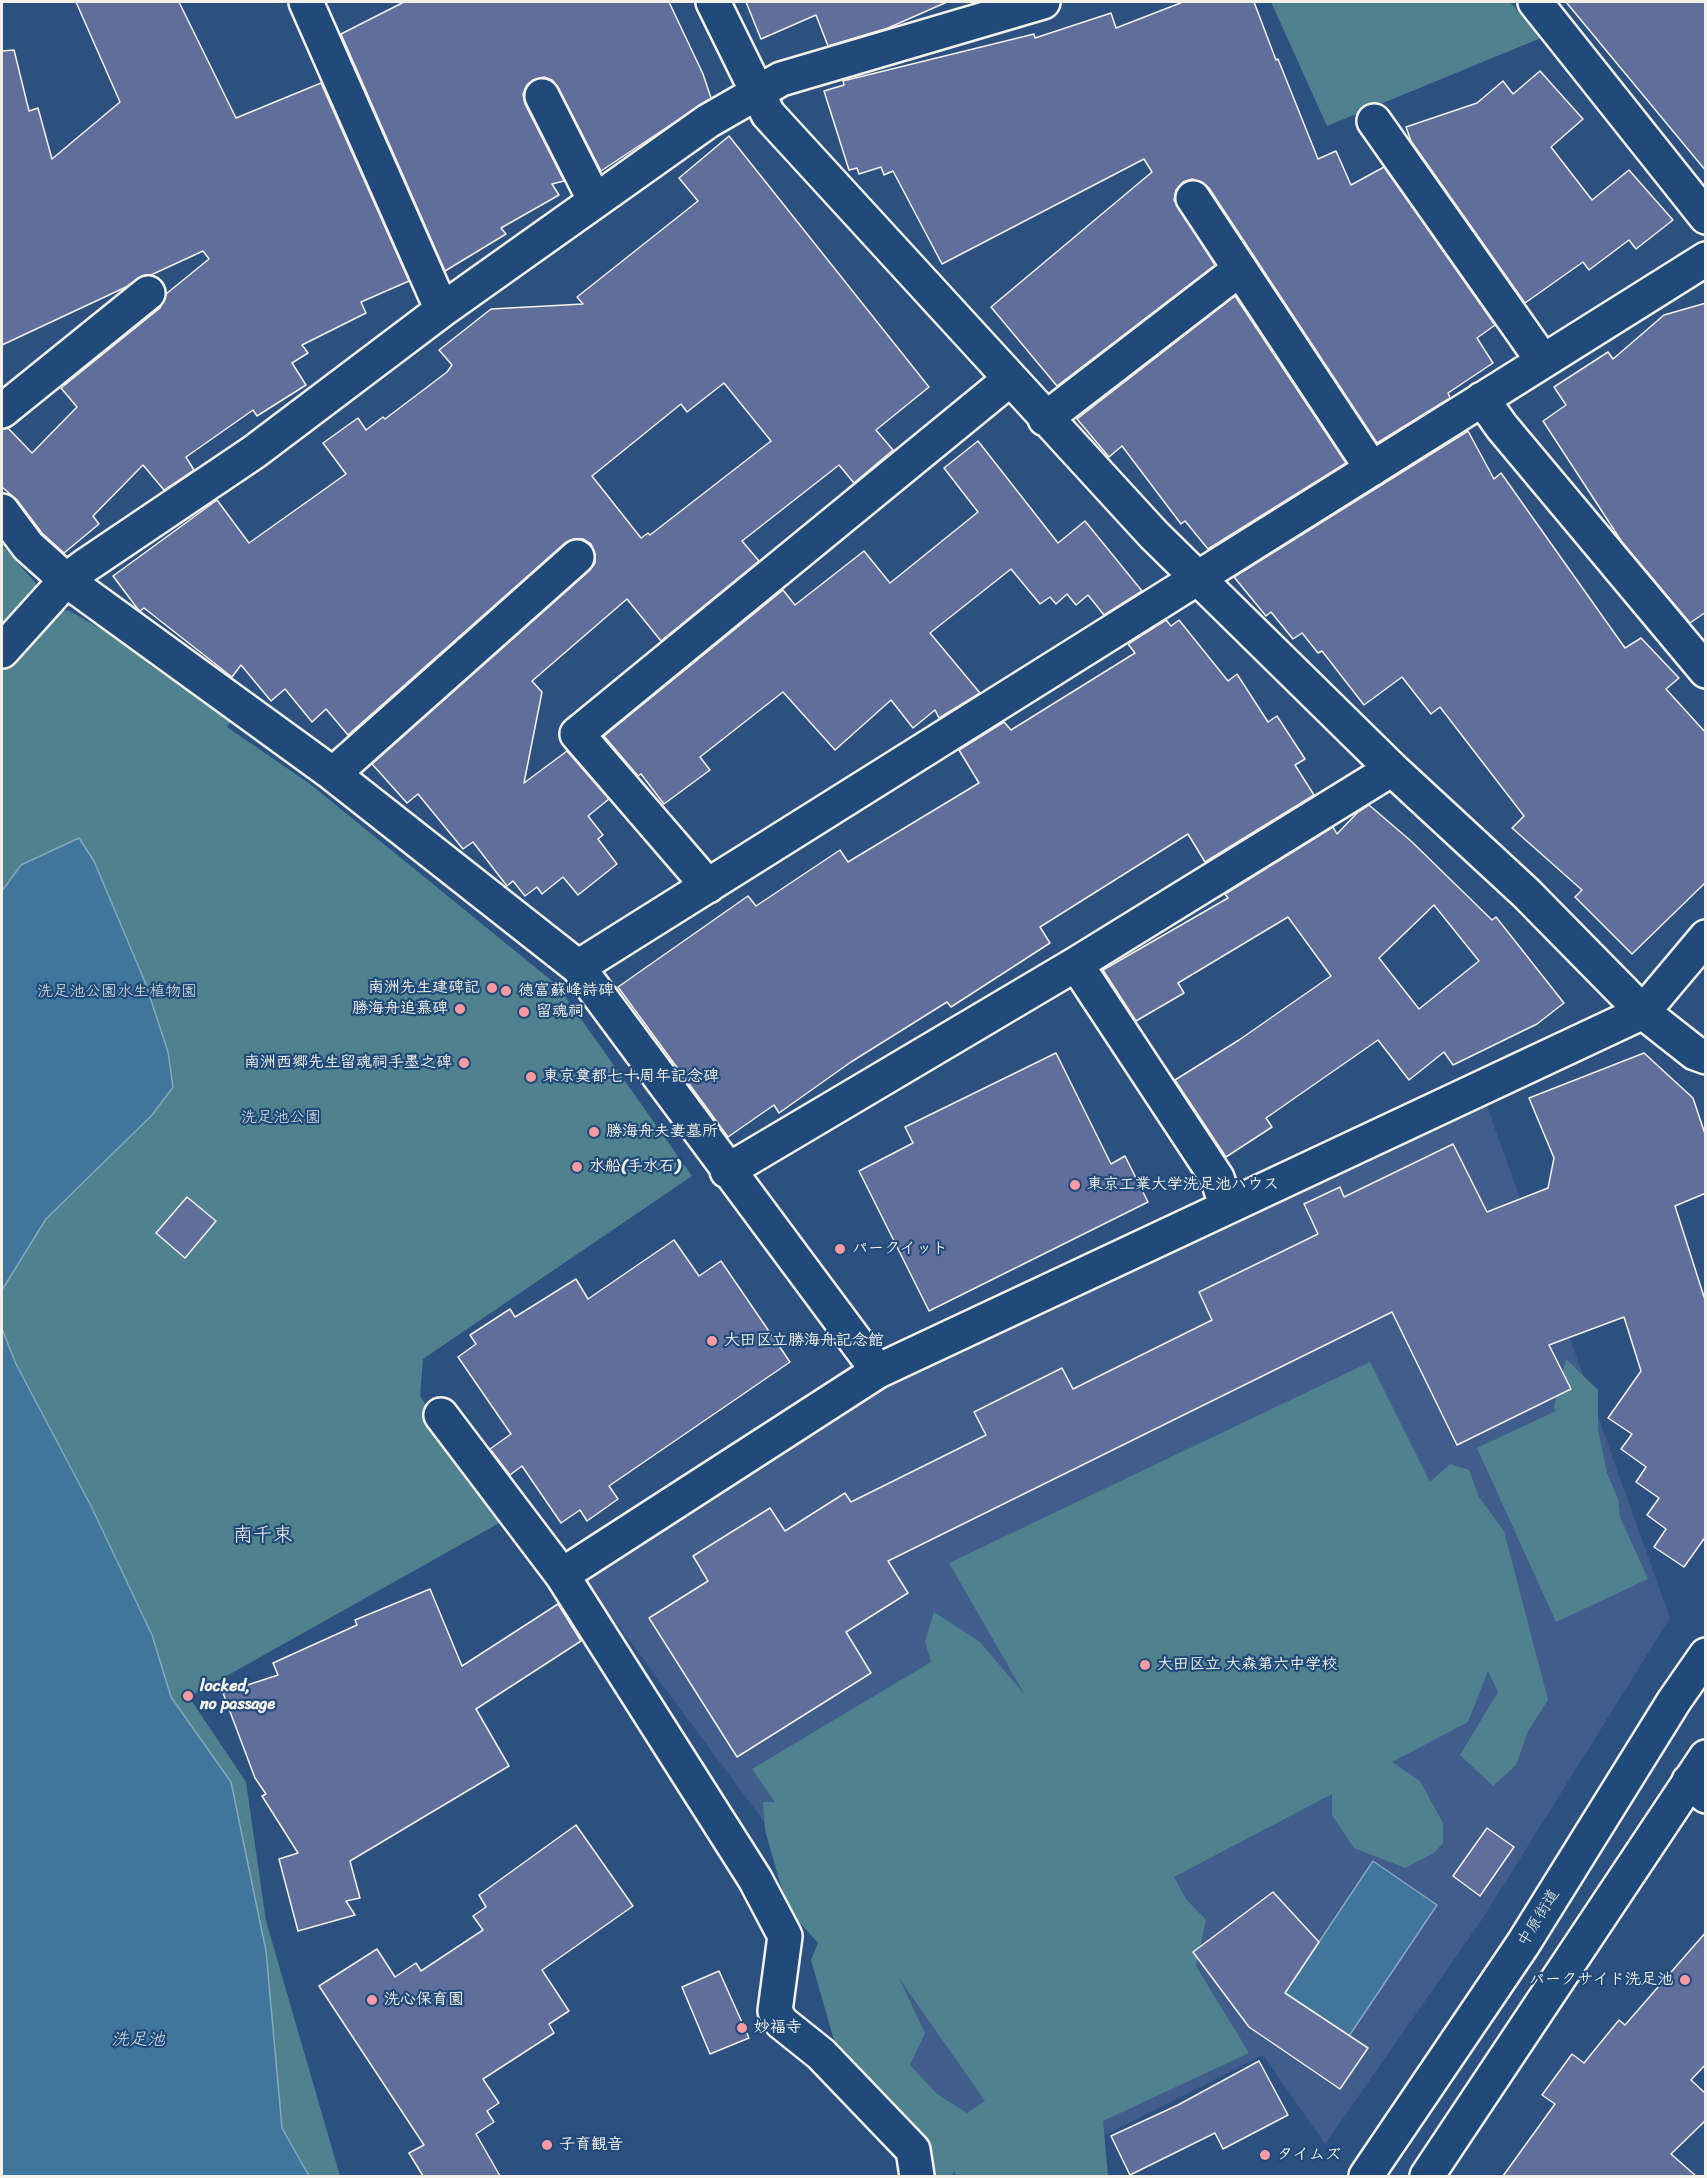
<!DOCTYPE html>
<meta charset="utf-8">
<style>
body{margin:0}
#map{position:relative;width:1707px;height:2178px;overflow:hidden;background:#2c5181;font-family:Sriracha,sans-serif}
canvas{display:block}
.frame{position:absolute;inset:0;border:3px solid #f4f1e8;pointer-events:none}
</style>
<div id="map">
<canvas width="1707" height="2178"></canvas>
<div class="frame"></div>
</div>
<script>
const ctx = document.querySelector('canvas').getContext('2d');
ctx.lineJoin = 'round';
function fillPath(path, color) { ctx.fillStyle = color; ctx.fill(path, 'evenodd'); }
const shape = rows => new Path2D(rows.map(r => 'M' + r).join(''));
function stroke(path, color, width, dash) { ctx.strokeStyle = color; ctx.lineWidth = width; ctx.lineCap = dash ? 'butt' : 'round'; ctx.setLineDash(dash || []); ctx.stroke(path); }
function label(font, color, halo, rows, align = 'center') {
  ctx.font = font + ' Sriracha,"Klee One",sans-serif'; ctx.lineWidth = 4.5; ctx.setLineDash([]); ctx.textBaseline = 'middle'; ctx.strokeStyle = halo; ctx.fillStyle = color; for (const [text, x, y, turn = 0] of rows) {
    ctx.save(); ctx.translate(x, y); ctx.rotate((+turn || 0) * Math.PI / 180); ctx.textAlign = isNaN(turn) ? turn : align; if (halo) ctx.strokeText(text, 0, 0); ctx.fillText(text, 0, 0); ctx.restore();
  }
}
const built = shape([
 [1487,1106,1670,1618,1483,1918,1325,2144,1263,2055,1095,2140,1096,2176,931,2176,844,1929,582,1577,896,1378,1114,1274]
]);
const green = shape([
 [1271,2,1510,2,1541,38,1327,126],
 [2,545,61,612,68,610,241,709,227,727,310,784,557,985,692,1176,423,1359,420,1396,501,1522,189,1697,246,1782,266,1921,340,2176,2,2176],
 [1566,1359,1598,1390,1598,1430,1607,1473,1618,1499,1620,1517,1648,1579,1556,1622,1477,1448,1556,1411,1554,1407],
 [1370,1362,1430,1482,1450,1464,1469,1470,1479,1497,1504,1531,1548,1700,1528,1731,1516,1765,1493,1786,1460,1755,1498,1692,1488,1671,1468,1722,1392,1762,1420,1781,1443,1823,1443,1843,1434,1853,1405,1868,1354,1848,1332,1815,1332,1794,1174,1877,1186,1899,1206,1920,1196,1966,1249,2053,1103,2121,1108,2176,956,2176,954,2170,952,2176,924,2176,839,2058,811,1960,818,1943,791,1913,780,1883,765,1830,763,1802,775,1802,752,1769,931,1662,925,1641,934,1612,980,1642,1025,1695,949,1563],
 [899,1978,985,2101,967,2113,937,2094,910,2065,925,2033]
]);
const water = shape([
 [79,838,94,861,145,982,168,1052,173,1087,152,1115,46,1219,2,1290,2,891,21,865,79,838],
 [2,1329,16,1364,91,1506,152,1635,171,1697,231,1782,266,1951,282,2128,309,2176,2,2176,2,1329],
 [1373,1861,1437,1905,1349,2036,1285,1993,1373,1861]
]);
const building = shape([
 [76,2,179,2,236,118,321,83,409,281,361,302,366,313,302,345,308,353,292,363,306,385,257,416,253,410,186,457,194,470,164,490,143,465,93,516,99,524,64,553,42,533,17,500,2,487,2,429,8,428,32,453,77,407,61,388,160,308,166,294,209,259,203,251,151,275,145,275,126,287,2,345,2,51,14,50,29,111,38,108,52,159,120,102,76,2],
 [404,2,669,2,703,74,711,98,601,171,558,87,552,80,544,77,533,80,527,85,523,94,525,104,564,181,552,184,559,195,501,228,506,234,445,271,341,34,404,2],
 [746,2,947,2,888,28,828,46,816,15,761,39,746,2],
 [1183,2,1254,2,1276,60,1278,59,1318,159,1336,151,1351,185,1384,167,1495,325,1477,338,1493,363,1448,393,1450,398,1377,443,1209,188,1202,182,1192,179,1183,182,1176,190,1174,200,1215,265,1057,386,991,307,1152,172,1144,159,942,264,893,171,884,175,881,167,859,174,857,168,849,170,824,91,844,85,843,81,1034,34,1035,38,1111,13,1116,28,1183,2],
 [1566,2,1706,2,1706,171,1566,2],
 [1540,71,1583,119,1551,147,1592,200,1629,170,1673,220,1636,249,1629,240,1589,270,1583,262,1525,303,1411,141,1406,127,1477,103,1503,81,1513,94,1540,71],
 [729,136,929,387,876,430,893,450,854,483,839,465,742,541,759,561,661,641,627,599,532,681,542,692,524,783,567,751,609,799,588,816,603,835,598,839,617,864,578,895,563,877,542,894,537,887,525,896,513,881,507,886,473,842,463,849,418,794,407,803,372,764,589,571,595,563,595,554,591,544,583,539,574,539,565,543,348,735,326,709,312,722,285,689,271,701,241,665,232,677,144,608,140,611,137,608,113,576,217,500,249,543,346,474,323,443,358,418,366,430,383,417,385,419,447,372,452,365,439,350,491,309,583,304,577,297,698,201,679,178,729,136],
 [724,383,771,441,650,535,648,533,641,538,592,476,681,404,687,412,724,383],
 [1235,296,1346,463,1208,549,1185,521,1181,524,1122,446,1109,457,1077,419,1235,296],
 [1706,303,1706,612,1690,623,1622,542,1543,421,1566,405,1554,387,1608,352,1613,359,1664,315,1706,303],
 [1468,431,1494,479,1501,473,1625,648,1641,638,1679,678,1666,689,1706,733,1706,882,1632,954,1575,897,1582,890,1512,828,1524,816,1440,707,1431,714,1402,677,1364,705,1322,651,1318,653,1302,633,1293,639,1271,612,1266,616,1234,577,1468,431],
 [978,441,1058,543,1085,521,1142,591,1104,615,1088,595,1076,605,1067,594,1056,604,1050,597,1040,604,1011,569,930,633,980,693,939,718,935,710,913,728,891,700,835,750,783,692,700,757,710,770,664,804,641,774,638,776,604,736,783,590,795,605,864,551,890,583,978,512,944,468,978,441],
 [1166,620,1171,626,1179,620,1228,681,1237,674,1268,722,1277,716,1305,759,1295,765,1314,795,1205,862,1188,834,1040,927,1050,943,951,1007,947,1002,851,1062,779,1113,774,1105,728,1137,618,987,748,896,756,906,840,850,848,862,979,783,959,750,1004,722,1011,730,1135,653,1128,644,1166,620],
 [1369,805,1411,841,1492,920,1496,917,1564,1003,1537,1024,1453,1065,1444,1052,1409,1080,1378,1040,1266,1118,1272,1127,1226,1157,1175,1080,1239,1040,1331,976,1288,917,1178,983,1184,993,1136,1021,1103,970,1228,898,1225,894,1333,827,1337,834,1358,812,1369,805],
 [1434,905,1479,961,1419,1009,1379,958,1434,905],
 [1056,1053,1111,1164,1125,1156,1148,1202,929,1311,859,1171,913,1143,905,1127,1056,1053],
 [1644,1053,1693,1098,1706,1137,1706,1193,1675,1206,1706,1303,1706,1536,1684,1567,1654,1547,1666,1529,1647,1515,1659,1498,1636,1482,1646,1467,1621,1449,1632,1434,1608,1418,1641,1371,1624,1317,1549,1345,1571,1389,1457,1445,1392,1312,888,1561,908,1593,846,1632,871,1673,737,1757,649,1618,708,1581,693,1556,770,1508,785,1531,845,1493,851,1502,986,1435,974,1412,1062,1368,1073,1389,1212,1320,1199,1292,1318,1234,1304,1204,1340,1187,1344,1197,1453,1144,1487,1212,1548,1188,1554,1158,1529,1098,1644,1053],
 [187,1197,216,1221,185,1258,156,1233,187,1197],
 [674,1240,699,1276,721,1261,790,1362,609,1486,618,1499,587,1521,580,1510,561,1523,522,1466,510,1475,490,1449,511,1434,458,1357,476,1344,470,1335,510,1309,515,1317,576,1279,588,1299,674,1240],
 [430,1589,462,1666,558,1604,581,1641,476,1709,509,1766,350,1861,360,1898,346,1901,355,1915,298,1931,279,1859,298,1853,262,1796,266,1794,255,1778,223,1693,278,1675,273,1663,357,1625,355,1620,430,1589],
 [576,1825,633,1906,542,1970,569,2011,549,2024,554,2033,483,2079,499,2103,487,2111,494,2122,476,2134,500,2176,423,2176,409,2153,424,2145,319,1986,377,1949,395,1977,416,1963,421,1971,483,1930,473,1916,486,1907,479,1895,576,1825],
 [1487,1828,1514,1847,1480,1896,1453,1876,1487,1828],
 [1273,1892,1319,1942,1285,1993,1368,2048,1340,2089,1249,2027,1193,1952,1273,1892],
 [1706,1932,1706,2064,1691,2080,1706,2094,1706,2120,1671,2154,1696,2176,1503,2176,1555,2104,1542,2095,1572,2054,1584,2063,1619,2020,1625,2025,1706,1932],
 [719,1971,749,2038,710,2054,682,1987,719,1971],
 [1259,2061,1288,2115,1223,2149,1215,2133,1130,2175,1111,2136,1178,2105,1259,2061]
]);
const minor = shape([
 [306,2,442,310],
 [713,2,768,114,1154,535,1392,769,1526,893,1643,1012,1695,1053,1706,1057],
 [1535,2,1706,217],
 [542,96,595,201],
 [1374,121,1543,361],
 [1193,198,1372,469],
 [1482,399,1502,427,1706,671],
 [2,411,148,293],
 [1045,419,1240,269],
 [2,511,28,546,66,580,333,774,578,967,878,1371],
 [2,651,66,580,85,566,254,452,442,310,708,121,781,79,1043,2],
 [333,774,577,557],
 [708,886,577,734,1009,380],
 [1076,964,1217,1178,1227,1207],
 [578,967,1706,259],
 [727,1171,1076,964,1392,769],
 [441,1415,562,1575,755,1879,785,1936,775,2011,781,2022,821,2054,913,2150,917,2176],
 [562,1575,878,1371,1643,1012,1706,937],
 [1689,1781,1706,1796]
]);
const major = shape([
 [1366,2176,1523,1944,1674,1701,1706,1655],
 [1427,2176,1706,1757]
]);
const markers = [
 [492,988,6,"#ff9aa2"],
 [506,991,6,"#ff9aa2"],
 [460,1009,6,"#ff9aa2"],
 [524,1012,6,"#ff9aa2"],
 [464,1063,6,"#ff9aa2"],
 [531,1077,6,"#ff9aa2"],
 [594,1132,6,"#ff9aa2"],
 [577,1167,6,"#ff9aa2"],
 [1075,1185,6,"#ff9aa2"],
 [840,1249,6,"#ff9aa2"],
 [712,1341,6,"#ff9aa2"],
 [1145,1665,6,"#ff9aa2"],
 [188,1696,6,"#ff9aa2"],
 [1685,1980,6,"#ff9aa2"],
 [372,2000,6,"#ff9aa2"],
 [742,2028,6,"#ff9aa2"],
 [547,2145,6,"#ff9aa2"],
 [1265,2155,6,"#ff9aa2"]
];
const poiNames = [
 ["南洲先生建碑記",480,988,"right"],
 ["徳富蘇峰詩碑",518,991],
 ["勝海舟追慕碑",448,1009,"right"],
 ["留魂祠",536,1012],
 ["南洲西郷先生留魂祠手墨之碑",452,1063,"right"],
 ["東京奠都七十周年記念碑",543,1077],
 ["勝海舟夫妻墓所",606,1132],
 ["水船(手水石)",589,1167],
 ["東京工業大学洗足池ハウス",1087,1185],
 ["パークイット",852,1249],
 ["大田区立勝海舟記念館",724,1341],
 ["大田区立 大森第六中学校",1157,1665],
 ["locked,",200,1687],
 ["no passage",200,1705],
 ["パークサイド洗足池",1673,1980,"right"],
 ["洗心保育園",384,2000],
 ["妙福寺",754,2028],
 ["子育観音",559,2145],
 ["タイムズ",1277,2155]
];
const parkNames = [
 ["洗足池公園水生植物園",117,992],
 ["洗足池公園",281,1118]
];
const streetNames = [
 ["中原街道",1539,1918,-58]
];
const waterNames = [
 ["洗足池",138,2040]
];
const quarterNames = [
 ["南千束",263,1536]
];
fillPath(built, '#405d8b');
fillPath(green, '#4f828e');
fillPath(water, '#40769c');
stroke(water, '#88a7ba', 1.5);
fillPath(building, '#606e9c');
stroke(building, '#f4f1e8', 1.5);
stroke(minor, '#f4f1e8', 38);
stroke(major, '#f4f1e8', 38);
stroke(minor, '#1f4a7a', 33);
stroke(major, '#1f4a7a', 33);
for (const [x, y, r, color] of markers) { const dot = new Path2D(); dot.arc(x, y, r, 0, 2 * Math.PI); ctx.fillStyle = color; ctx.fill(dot); stroke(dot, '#1f4a7a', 2); }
label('bold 16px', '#f4f1e8', '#1f4a7a', poiNames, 'left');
label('16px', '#dbe0da', '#1f4a7a', parkNames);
label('16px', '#f4f1e8', '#1f4a7a', streetNames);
label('italic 18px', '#d9dfdd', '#1f4a7a', waterNames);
label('20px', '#f4f1e8', '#1f4a7a', quarterNames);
</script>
